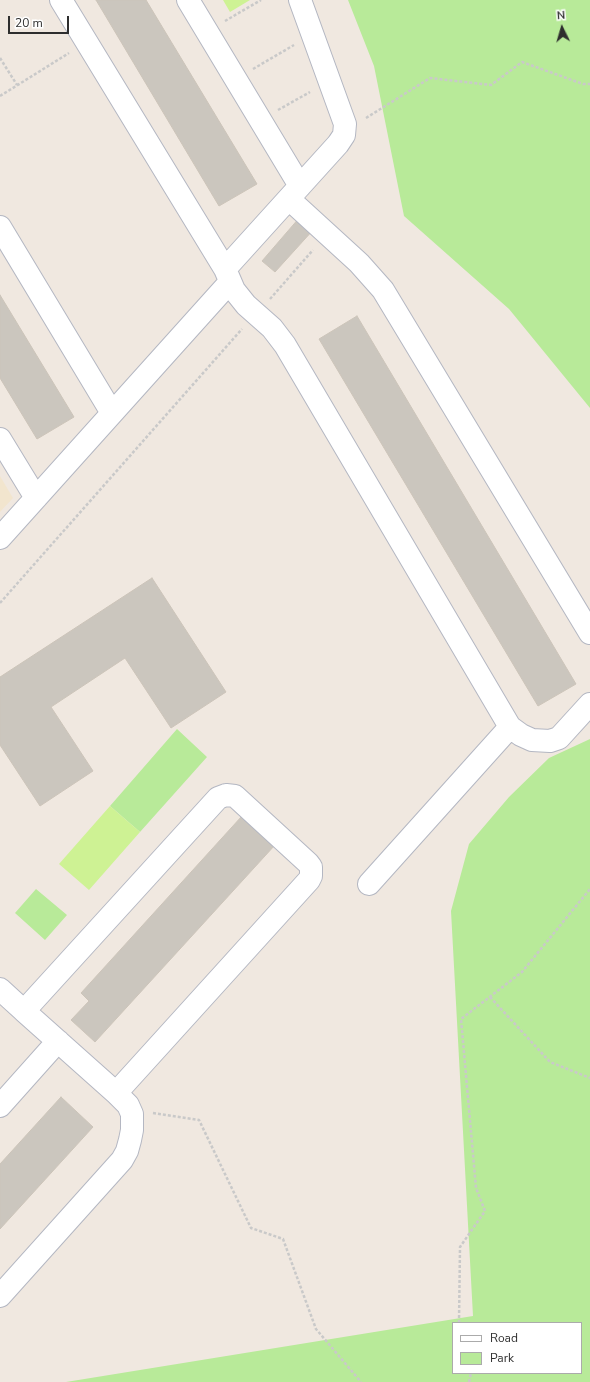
<!DOCTYPE html>
<style>
body{margin:0}
#map{position:relative;width:590px;height:1382px;overflow:hidden;background:#f0e8e0;font-family:"Nunito Sans",sans-serif}
canvas{display:block}
.legend{position:absolute;left:452px;top:1322px;width:130px;height:52px;box-sizing:border-box;background:#fff;border:1px solid #ababab;margin:0;padding:5px 7px;list-style:none;font-size:12px;color:#2e2e2e}
.legend li{display:flex;align-items:center;gap:8px;height:20px}
.legend b{width:20px;border:1px solid #ababab}
.north{position:absolute;left:542px;top:8px;width:40px;height:40px;-webkit-text-stroke:3px #fff;paint-order:stroke;rotate:355deg;font-size:11px;font-weight:700;line-height:16px;text-align:center;color:#2e2e2e}
.north::after{content:'';display:block;margin:auto;width:14px;height:18px;background:#2e2e2e;clip-path:polygon(50% 0,100% 100%,50% 72%,0 100%)}
.scale{position:absolute;left:8px;top:16px;width:61px;height:18px;box-sizing:border-box;border:2px solid #2e2e2e;border-top:0;padding-left:5px;font-size:12px;line-height:14px;white-space:nowrap;color:#2e2e2e;-webkit-text-stroke:3px #fff;paint-order:stroke}
</style>
<div id="map">
<canvas width="590" height="1382"></canvas>
<ul class="legend">
<li><b style="height:5px;background:#fff"></b>Road</li>
<li><b style="height:11px;background:#b8ea99"></b>Park</li>
</ul>
<div class="north">N</div>
<div class="scale">20 m</div>
</div>
<script>
const ctx = document.querySelector('canvas').getContext('2d');
ctx.lineJoin = 'round';
function fillPath(path, color) { ctx.fillStyle = color; ctx.fill(path, 'evenodd'); }
const shape = rows => new Path2D(rows.map(r => 'M' + r).join(''));
function stroke(path, color, width, dash) { ctx.strokeStyle = color; ctx.lineWidth = width; ctx.lineCap = dash ? 'butt' : 'round'; ctx.setLineDash(dash || []); ctx.stroke(path); }
const education = shape([
 [0,476,13,498,0,512]
]);
const green = shape([
 [348,0,590,0,590,408,509,309,404,216,374,66],
 [177,729,207,757,140,832,110,806],
 [590,739,590,1382,66,1382,473,1316,451,911,469,844,509,797,549,758],
 [453,1323,581,1323,581,1373,453,1373],
 [36,889,67,915,45,940,15,913]
]);
const pitch = shape([
 [223,0,250,0,230,12],
 [110,806,140,832,89,890,59,864]
]);
const building = shape([
 [96,0,146,0,257,184,219,206,96,0],
 [300,217,314,229,275,272,262,261,300,217],
 [0,295,74,417,37,439,0,378,0,295],
 [357,316,576,684,538,706,319,339,357,316],
 [152,578,226,692,171,728,125,658,51,707,93,771,40,806,0,745,0,677,152,578],
 [242,816,275,845,95,1042,71,1020,89,1001,81,993,242,816],
 [61,1097,93,1127,0,1229,0,1164,61,1097]
]);
const path = shape([
 [225,21,261,0],
 [0,58,17,85],
 [253,69,294,45],
 [0,96,69,53],
 [278,110,310,92],
 [366,118,430,78,491,85,522,62,583,84,590,84],
 [270,299,313,250],
 [0,603,242,329],
 [490,997,550,1062,590,1078],
 [153,1113,199,1120,251,1228,283,1239,316,1329,361,1382],
 [459,1323,460,1247,485,1211,476,1188,461,1019,522,972,590,889],
 [469,1382,471,1373]
]);
const minor = shape([
 [61,0,225,269,234,290,246,305,272,328,285,345,510,727,521,735,532,740,550,741,559,738,590,704],
 [188,0,300,186],
 [289,199,359,263,383,290,590,633],
 [0,227,112,413],
 [225,269,338,144,344,135,345,124,300,0],
 [0,439,36,498],
 [0,538,230,282],
 [226,795,235,796,308,863,311,867,311,876,309,880,116,1093,24,1011,218,798,226,795],
 [369,884,510,727],
 [0,989,24,1011],
 [0,1106,58,1041],
 [0,1296,122,1160,127,1151,130,1140,132,1130,132,1114,128,1105,116,1093]
]);
fillPath(education, '#f2e5ce');
fillPath(green, '#b8ea99');
fillPath(pitch, '#cef294');
fillPath(building, '#cbc6be');
stroke(building, '#ccc4b9', 1);
stroke(minor, '#b4b7c2', 24);
stroke(path, '#c9c9c9', 2.5, [3, 2]);
stroke(minor, '#fff', 22);
</script>
